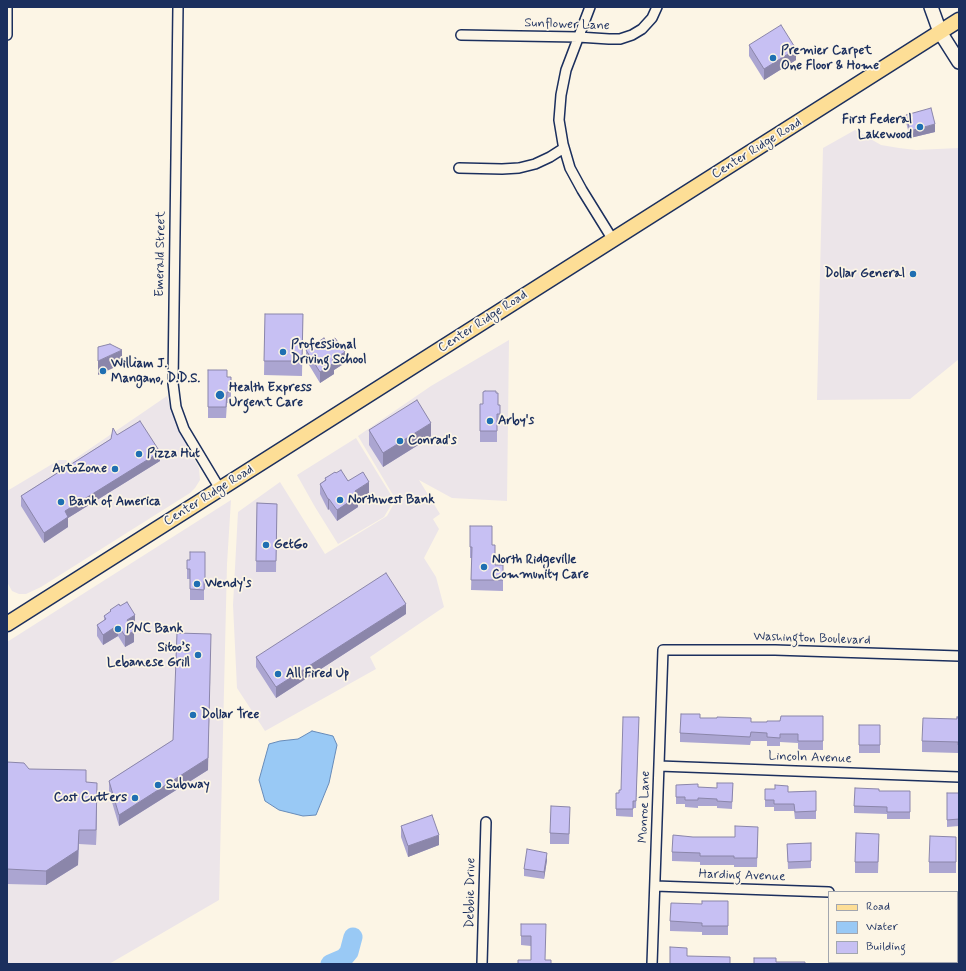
<!DOCTYPE html>
<meta charset="utf-8">
<style>
body{margin:0}
#map{position:relative;width:966px;height:971px;overflow:hidden;background:#fcf5e5;font-family:Mynerve,sans-serif}
canvas{display:block}
.frame{position:absolute;inset:0;border:8px solid #1b2f5e;pointer-events:none}
.legend{position:absolute;left:828px;top:891px;width:130px;height:72px;box-sizing:border-box;background:#fcf5e5;border:1px solid #a2a6af;margin:0;padding:5px 7px;list-style:none;font-size:12px;color:#1b2f5e}
.legend li{display:flex;align-items:center;gap:8px;height:20px}
.legend b{width:20px;border:1px solid #a2a6af}
</style>
<div id="map">
<canvas width="966" height="971"></canvas>
<div class="frame"></div>
<ul class="legend">
<li><b style="height:5px;background:#fdde96"></b>Road</li>
<li><b style="height:11px;background:#99c9f5"></b>Water</li>
<li><b style="height:11px;background:#c7c0f3"></b>Building</li>
</ul>
</div>
<script>
const ctx = document.querySelector('canvas').getContext('2d');
ctx.lineJoin = 'round';
function fillPath(path, color) { ctx.fillStyle = color; ctx.fill(path, 'evenodd'); }
const shape = rows => new Path2D(rows.map(r => 'M' + r).join(''));
function stroke(path, color, width, dash) { ctx.strokeStyle = color; ctx.lineWidth = width; ctx.lineCap = dash ? 'butt' : 'round'; ctx.setLineDash(dash || []); ctx.stroke(path); }
function label(font, color, halo, rows, align = 'center') {
  ctx.font = font + ' Mynerve,sans-serif'; ctx.lineWidth = 3.5; ctx.setLineDash([]); ctx.textBaseline = 'middle'; ctx.strokeStyle = halo; ctx.fillStyle = color; for (const [text, x, y, turn = 0] of rows) {
    ctx.save(); ctx.translate(x, y); ctx.rotate((+turn || 0) * Math.PI / 180); ctx.textAlign = isNaN(turn) ? turn : align; if (halo) ctx.strokeText(text, 0, 0); ctx.fillText(text, 0, 0); ctx.restore();
  }
}
const built = shape([
 [855,130,881,145,899,148,916,150,959,148,959,359,910,399,817,400,823,148],
 [509,340,507,501,452,498,419,480,440,514,433,519,439,529,424,558,436,577,444,607,370,657,376,669,265,731,237,688,233,605,238,512,280,482,325,554,387,516,396,500,358,436,431,386],
 [167,396,174,418,181,434,199,468,200,480,195,488,190,493,41,587,26,594,19,594,12,591,7,582,7,491,59,460,66,460,69,463],
 [356,438,394,500,384,517,338,544,315,507,297,475],
 [231,500,227,564,219,900,109,964,7,964,7,642]
]);
const water = shape([
 [312,731,333,736,337,745,329,783,316,815,303,816,279,810,265,801,259,780,269,744,280,741,298,739,312,731]
]);
const river = shape([
 [330,964,344,958,349,952,353,937]
]);
const street = shape([
 [178,7,173,383,176,407,184,429,220,489],
 [590,7,566,70,561,95,559,120,563,144,570,168,582,190,613,240],
 [7,35,7,7],
 [461,35,578,37,609,39,620,39,632,35,642,29,652,18,657,7],
 [459,168,502,169,519,168,535,164,550,157,564,148],
 [659,766,959,777],
 [655,886,829,892],
 [957,897,959,897],
 [482,964,486,822],
 [652,964,663,650,775,650,959,656]
]);
const secondary = shape([
 [931,7,940,32,959,62]
]);
const primary = shape([
 [7,624,959,20]
]);
const wall = shape([
 [749,45,796,60,764,80,749,56],
 [906,115,935,132,910,138,906,122],
 [265,314,303,314,302,376,264,375],
 [327,343,345,363,334,370,334,374,320,383,306,360,306,350],
 [208,370,227,377,231,377,231,403,227,403,226,418,208,418],
 [480,404,500,405,500,425,497,425,497,442,480,442],
 [369,430,431,437,383,467,369,445],
 [117,435,160,461,68,518,68,527,44,543,21,506,21,496],
 [336,473,369,493,358,500,358,507,337,521,329,509,328,510,320,494,320,484,325,480,325,478],
 [257,503,277,504,276,572,256,572],
 [470,526,492,545,495,565,503,565,503,591,471,590,472,558,470,558],
 [205,552,205,589,204,589,204,600,190,600,190,579,187,579,187,569,190,560],
 [110,610,135,625,132,627,134,642,125,647,118,636,103,645,97,636,97,625,104,621,104,616,110,612],
 [406,614,276,698,256,667,256,657],
 [823,716,823,750,798,750,798,743,780,742,780,746,767,746,767,741,751,741,750,745,680,742,680,733,700,718,751,722,767,722],
 [639,717,636,808,633,808,633,817,616,816,616,793,619,793,621,790],
 [959,717,959,756,958,756,958,753,922,752,922,741],
 [859,725,880,725,880,753,859,753],
 [173,740,208,770,119,826,109,792,109,781],
 [7,762,29,769,86,782,97,797,96,845,79,844,78,865,46,885,7,884],
 [733,783,732,809,717,808,717,806,698,806,698,808,685,807,685,804,676,804,676,797,698,787,717,788],
 [765,789,788,792,816,791,816,819,795,819,794,811,774,811,774,807,765,807],
 [879,791,910,791,910,819,887,819,887,814,854,813,854,806],
 [947,793,959,793,959,826,947,827],
 [570,818,569,844,550,844,550,833],
 [401,826,439,845,408,857,401,837],
 [758,827,757,867,734,867,734,865,700,865,700,862,672,861,672,852,693,837,735,837],
 [956,837,956,873,929,873,929,862],
 [811,843,811,868,788,869,787,844],
 [879,844,878,873,855,873,855,862],
 [547,860,544,879,524,876,524,869],
 [728,901,728,935,702,935,702,932,670,931,670,921,702,904],
 [521,924,546,924,531,960,531,946,521,945]
]);
const shadedWall = shape([
 [796,49,796,60,764,80,764,69],
 [935,124,935,132,910,138,910,131],
 [122,350,122,364,98,375,98,361],
 [345,352,345,363,334,370,334,374,320,383,320,372,332,360],
 [431,423,431,437,383,467,383,453],
 [160,452,160,461,68,518,68,527,44,543,44,533,65,511],
 [369,482,369,493,358,500,358,507,337,521,337,510,355,491],
 [328,499,329,499,329,509,328,510],
 [406,604,406,614,276,698,276,687],
 [135,615,135,625,127,630,127,620],
 [118,625,118,636,103,645,103,635],
 [134,631,134,642,125,647,125,636],
 [211,645,208,770,119,826,119,815,208,758],
 [97,783,97,797,96,845,96,830],
 [79,830,78,865,46,885,46,871],
 [439,835,439,845,408,857,408,846],
 [547,853,547,860,544,879,544,872]
]);
const building = shape([
 [781,25,796,49,764,69,749,45,781,25],
 [931,108,935,124,910,131,906,115,931,108],
 [265,314,303,314,302,361,264,361,265,314],
 [324,338,327,343,335,338,345,352,332,360,334,363,320,372,306,350,324,338],
 [110,344,122,350,98,361,98,347,110,344],
 [208,370,227,370,227,377,231,377,231,392,227,392,226,407,208,407,208,370],
 [485,391,496,391,496,393,498,393,498,405,500,405,500,414,497,414,497,431,480,431,480,404,483,404,483,392,485,391],
 [417,400,431,423,383,453,369,430,417,400],
 [140,421,160,452,65,511,68,517,44,533,21,496,111,439,113,428,117,435,140,421],
 [341,470,348,481,363,472,369,482,355,491,358,496,337,510,329,499,328,499,320,484,326,480,325,478,327,477,335,472,336,473,341,470],
 [257,503,277,504,276,561,256,561,257,503],
 [470,526,492,526,492,545,495,545,495,565,503,565,503,580,471,580,472,547,470,547,470,526],
 [190,552,205,552,205,578,204,578,204,590,190,589,190,569,187,569,187,560,190,560,190,552],
 [386,573,406,604,276,687,256,657,386,573],
 [127,602,135,615,127,620,134,631,125,636,118,625,103,635,97,625,106,619,104,616,111,611,110,610,119,604,120,606,127,602],
 [177,633,211,634,208,758,119,815,109,781,173,740,177,633],
 [681,714,700,714,700,718,717,718,717,717,751,718,751,722,767,722,767,721,780,721,781,716,823,716,823,741,798,741,798,734,780,734,780,738,767,737,767,733,751,732,750,737,680,733,681,714],
 [623,717,639,717,636,801,633,801,633,809,616,809,616,793,619,793,619,790,621,790,623,717],
 [957,717,959,717,959,745,958,745,958,742,922,741,923,718,957,719,957,717],
 [859,725,880,725,880,745,859,745,859,725],
 [7,762,24,763,29,769,86,770,86,782,97,783,96,830,79,830,78,850,46,871,7,869,7,762],
 [717,783,733,783,732,802,717,801,717,799,698,798,698,800,685,800,685,797,676,797,676,785,698,784,698,787,717,788,717,783],
 [775,785,788,786,788,792,816,791,816,811,795,812,794,804,774,804,774,800,765,800,765,789,775,789,775,785],
 [855,788,879,789,879,791,910,791,910,812,887,812,887,807,854,806,855,788],
 [947,793,959,793,959,819,947,820,947,793],
 [551,806,570,807,569,834,550,833,551,806],
 [432,815,439,835,408,846,401,826,432,815],
 [735,826,758,827,757,858,734,858,734,856,700,856,700,853,672,852,673,835,693,837,735,837,735,826],
 [856,833,879,834,878,862,855,862,856,833],
 [930,836,956,837,956,862,929,862,930,836],
 [811,843,811,861,788,862,787,844,811,843],
 [527,849,547,853,544,872,524,869,527,849],
 [702,901,728,901,728,926,702,926,702,923,670,921,671,903,702,904,702,901],
 [521,924,546,924,545,960,551,960,551,964,518,964,518,960,531,960,531,936,521,936,521,924],
 [670,947,687,948,687,956,730,957,730,964,670,964,670,947],
 [754,958,776,958,776,962,805,962,805,964,754,964,754,958]
]);
const markers = [
 [773,58,4,"#1f6fb2"],
 [920,127,4,"#1f6fb2"],
 [913,274,4,"#1f6fb2"],
 [283,352,4,"#1f6fb2"],
 [103,371,4,"#1f6fb2"],
 [220,395,5,"#1f6fb2"],
 [490,421,4,"#1f6fb2"],
 [400,441,4,"#1f6fb2"],
 [139,454,4,"#1f6fb2"],
 [115,469,4,"#1f6fb2"],
 [340,500,4,"#1f6fb2"],
 [61,502,4,"#1f6fb2"],
 [266,545,4,"#1f6fb2"],
 [484,567,4,"#1f6fb2"],
 [197,584,4,"#1f6fb2"],
 [118,629,4,"#1f6fb2"],
 [198,655,4,"#1f6fb2"],
 [278,674,4,"#1f6fb2"],
 [193,715,4,"#1f6fb2"],
 [158,785,4,"#1f6fb2"],
 [135,798,4,"#1f6fb2"]
];
const streetNames = [
 ["Sunflower Lane",567,25,2],
 ["Center Ridge Road",757,149,-32],
 ["Emerald Street",161,254,-89],
 ["Center Ridge Road",483,322,-33],
 ["Center Ridge Road",209,496,-32],
 ["Washington Boulevard",812,639,2],
 ["Lincoln Avenue",810,758,2],
 ["Monroe Lane",645,807,-88],
 ["Harding Avenue",742,876,2],
 ["Debbie Drive",471,893,-89]
];
const poiNames = [
 ["Premier Carpet",781,51],
 ["One Floor & Home",781,66],
 ["First Federal",912,120,"right"],
 ["Lakewood",912,135,"right"],
 ["Dollar General",905,274,"right"],
 ["Professional",291,345],
 ["Driving School",291,360],
 ["William J.",111,364],
 ["Mangano, D.D.S.",111,379],
 ["Health Express",229,388],
 ["Urgent Care",229,403],
 ["Arby's",498,421],
 ["Conrad's",408,441],
 ["Pizza Hut",147,454],
 ["AutoZone",107,469,"right"],
 ["Northwest Bank",348,500],
 ["Bank of America",69,502],
 ["GetGo",274,545],
 ["North Ridgeville",492,560],
 ["Community Care",492,575],
 ["Wendy's",205,584],
 ["PNC Bank",126,629],
 ["Sitoo’s",190,648,"right"],
 ["Lebanese Grill",190,663,"right"],
 ["All Fired Up",286,674],
 ["Dollar Tree",201,715],
 ["Subway",166,785],
 ["Cost Cutters",127,798,"right"]
];
fillPath(built, '#ece5e9');
fillPath(water, '#99c9f5');
stroke(water, '#678bb9', 1);
stroke(river, '#99c9f5', 19);
stroke(street, '#1b2f5e', 12);
stroke(secondary, '#1b2f5e', 16);
stroke(primary, '#1b2f5e', 17);
stroke(street, '#fcf5e5', 9);
stroke(secondary, '#fcf5e5', 13);
stroke(primary, '#fdde96', 14);
fillPath(wall, '#aba5d1');
fillPath(shadedWall, '#8b86aa');
fillPath(building, '#c7c0f3');
stroke(building, '#8b86aa', 1);
for (const [x, y, r, color] of markers) { const dot = new Path2D(); dot.arc(x, y, r, 0, 2 * Math.PI); ctx.fillStyle = color; ctx.fill(dot); stroke(dot, '#fcf5e5', 1.5); }
label('13px', '#1b2f5e', '#fcf5e5', streetNames);
label('bold 13px', '#1b2f5e', '#fcf5e5', poiNames, 'left');
</script>
